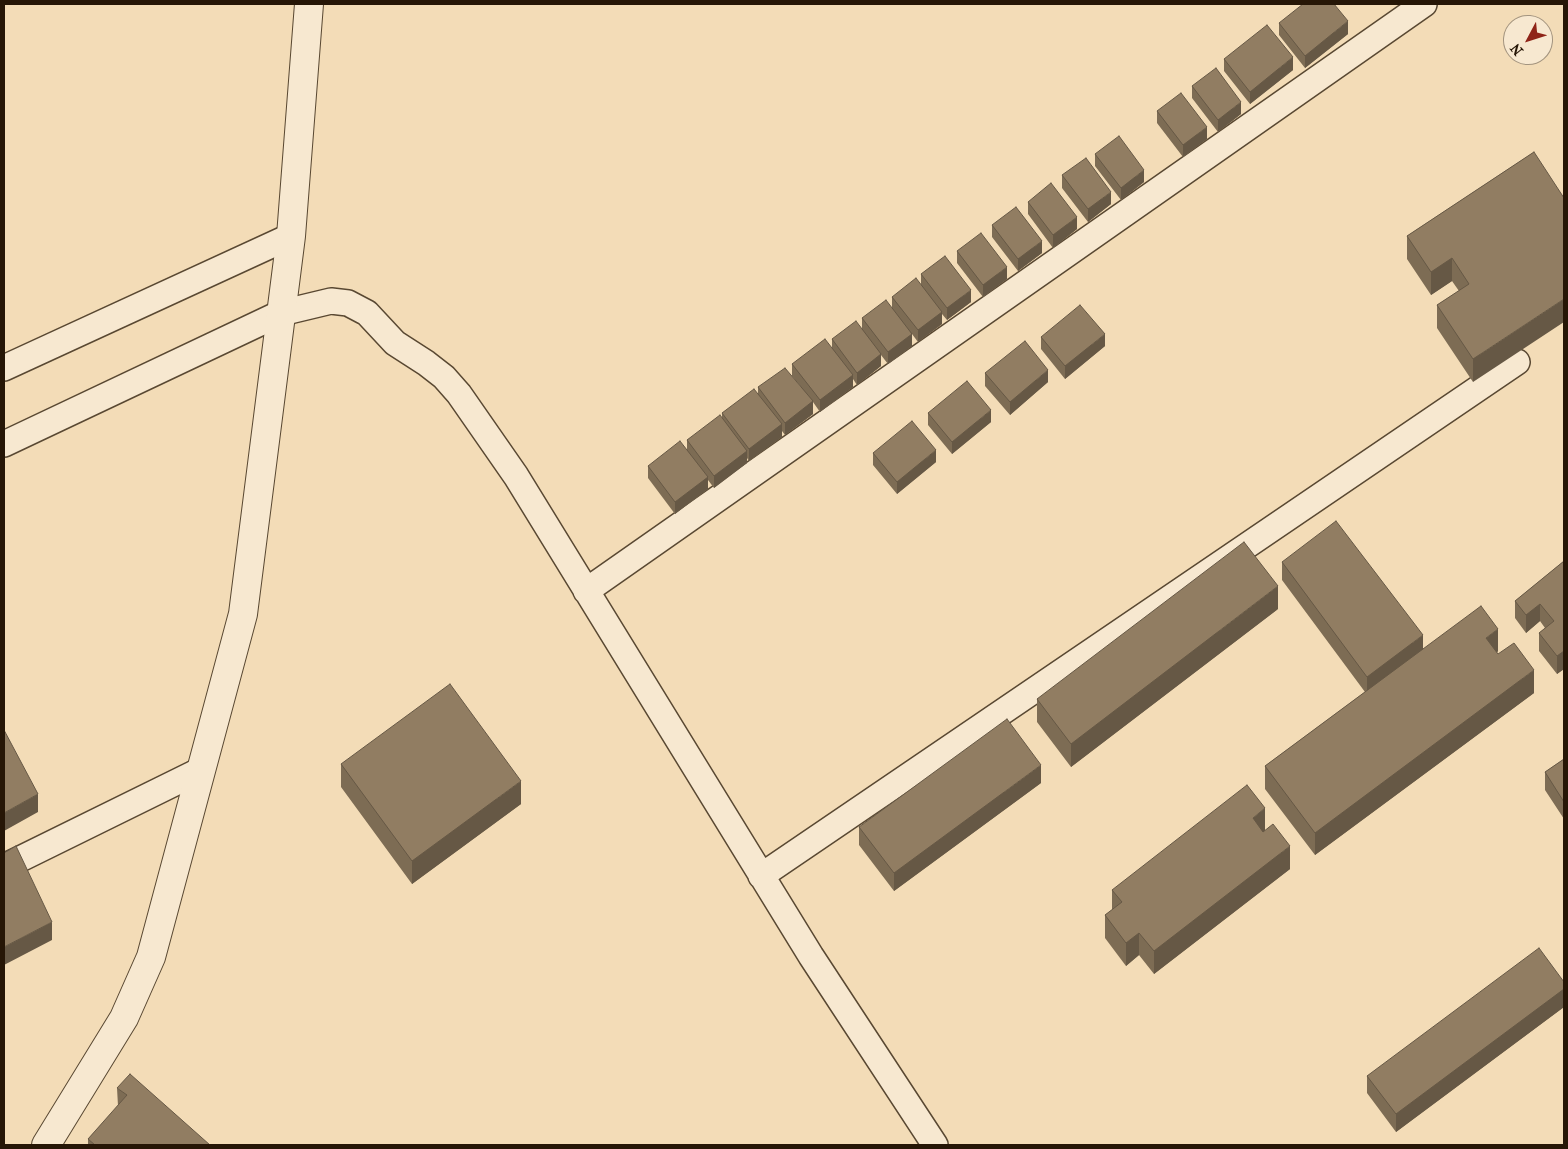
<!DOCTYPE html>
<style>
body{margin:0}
#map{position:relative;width:1568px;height:1149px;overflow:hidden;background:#f3dcb7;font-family:"IM FELL French Canon",serif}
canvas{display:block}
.frame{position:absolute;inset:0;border:5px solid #261606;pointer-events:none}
.north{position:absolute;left:1503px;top:15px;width:50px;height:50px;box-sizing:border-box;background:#f7e8d0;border:1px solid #a3947f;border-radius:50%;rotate:230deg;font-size:14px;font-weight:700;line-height:20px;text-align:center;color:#261606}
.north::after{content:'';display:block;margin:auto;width:18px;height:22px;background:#8f2418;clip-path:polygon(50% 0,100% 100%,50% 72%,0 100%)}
</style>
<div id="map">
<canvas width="1568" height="1149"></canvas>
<div class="frame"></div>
<div class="north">N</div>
</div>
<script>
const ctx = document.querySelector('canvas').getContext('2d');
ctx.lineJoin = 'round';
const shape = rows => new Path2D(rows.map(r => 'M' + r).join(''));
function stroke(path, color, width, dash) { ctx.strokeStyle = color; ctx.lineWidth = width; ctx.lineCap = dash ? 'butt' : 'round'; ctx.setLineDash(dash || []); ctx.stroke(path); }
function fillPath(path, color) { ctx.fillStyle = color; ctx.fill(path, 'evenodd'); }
const minor = shape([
 [4,368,291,236],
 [4,444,281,313,331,301,348,303,367,313,395,343,426,363,444,377,459,394,516,476,811,956,935,1145],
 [586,591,1424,4],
 [4,867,201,770],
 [761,876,1517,362]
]);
const tertiary = shape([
 [46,1145,124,1018,151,957,243,614,291,236,309,4]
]);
const wall = shape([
 [1279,23,1348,34,1305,68,1279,35],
 [1224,59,1293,70,1250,104,1224,71],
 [1192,86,1241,114,1218,132,1192,98],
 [1157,111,1207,139,1183,157,1157,123],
 [1534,152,1473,382,1437,328,1437,305,1459,291,1452,281,1431,295,1407,259,1407,236],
 [1095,154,1144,182,1121,200,1095,166],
 [1062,175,1111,204,1088,222,1062,188],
 [1028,202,1077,229,1053,248,1028,214],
 [992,225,1042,253,1018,271,992,237],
 [957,251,1007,279,983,297,957,263],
 [921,274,971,302,947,320,942,314,942,324,918,342,912,334,912,346,888,364,881,355,881,366,857,385,853,379,853,387,820,412,813,402,813,414,785,435,782,431,782,437,749,461,747,458,747,463,714,488,708,480,708,489,675,514,648,478,648,466,687,449,687,440,722,418,722,413,758,393,758,387,801,387,792,376,792,364,832,348,832,339,862,329,862,318,892,308,892,297,921,285],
 [1041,337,1105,346,1065,379,1041,349],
 [985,373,1048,382,1010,415,985,386],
 [928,413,991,422,952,454,928,425],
 [873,453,936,462,897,494,873,465],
 [1564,561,1564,669,1557,674,1539,651,1539,633,1545,628,1540,621,1526,633,1515,618,1515,601],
 [1282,562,1423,649,1498,651,1497,653,1534,693,1315,855,1265,789,1265,766,1365,692,1282,580],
 [1278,609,1071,767,1037,722,1037,699],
 [1564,759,1564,819,1545,790,1545,772],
 [341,764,521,804,412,884,341,787],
 [1041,783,894,891,859,845,859,827],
 [1265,830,1290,869,1154,974,1139,955,1126,966,1105,938,1105,915,1112,910,1112,890],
 [1564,982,1564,1007,1396,1132,1367,1093,1367,1076],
 [117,1088,210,1145,88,1145,88,1139,118,1106]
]);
const shadedWall = shape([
 [1348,21,1348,34,1305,68,1305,56],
 [1293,57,1293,70,1250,104,1250,92],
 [1241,102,1241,114,1218,132,1218,120],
 [1207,127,1207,139,1183,157,1183,145],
 [1144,170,1144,182,1121,200,1121,188],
 [1111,192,1111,204,1088,222,1088,209],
 [1077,217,1077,229,1053,248,1053,235],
 [1042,241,1042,253,1018,271,1018,259],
 [1452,258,1452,281,1431,295,1431,272],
 [1007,267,1007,279,983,297,983,285],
 [971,290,971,302,947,320,947,308],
 [1564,299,1564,322,1473,382,1473,359],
 [942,312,942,324,918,342,918,330],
 [912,334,912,346,888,364,888,352],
 [1105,334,1105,346,1065,379,1065,366],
 [881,354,881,366,857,385,857,373],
 [1048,370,1048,382,1010,415,1010,402],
 [853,375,853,387,820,412,820,400],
 [813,401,813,414,785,435,785,423],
 [991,410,991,422,952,454,952,442],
 [782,424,782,437,749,461,749,449],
 [936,450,936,462,897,494,897,482],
 [747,451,747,463,714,488,714,476],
 [708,477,708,489,675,514,675,502],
 [1278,586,1278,609,1071,767,1071,744],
 [1540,604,1540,621,1526,633,1526,615],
 [1498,629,1498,651,1486,661,1486,638],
 [1423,635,1423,653,1367,694,1367,677],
 [1564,651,1564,669,1557,674,1557,656],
 [1534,670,1534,693,1315,855,1315,833],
 [1041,765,1041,783,894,891,894,873],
 [521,781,521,804,412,884,412,861],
 [38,794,38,812,4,831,4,813],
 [1265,808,1265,831,1253,841,1253,818],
 [1290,846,1290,869,1154,974,1154,951],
 [52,922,52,940,4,965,4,947],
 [1139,933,1139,955,1126,966,1126,943],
 [1564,989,1564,1007,1396,1132,1396,1114]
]);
const building = shape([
 [1303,4,1334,4,1348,21,1305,56,1279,23,1303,4],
 [1267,25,1293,57,1250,92,1224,59,1267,25],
 [1216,68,1241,102,1218,120,1192,86,1216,68],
 [1181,93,1207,127,1183,145,1157,111,1181,93],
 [1119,136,1144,170,1121,188,1095,154,1119,136],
 [1534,152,1564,198,1564,299,1473,359,1437,305,1469,284,1452,258,1431,272,1407,236,1534,152],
 [1086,158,1111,192,1088,209,1062,175,1086,158],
 [1051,183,1077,217,1053,235,1028,202,1051,183],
 [1016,207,1042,241,1018,259,992,225,1016,207],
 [981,233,1007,267,983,285,957,251,981,233],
 [945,256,971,290,947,308,921,274,945,256],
 [916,278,942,312,918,330,892,297,916,278],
 [886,300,912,334,888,352,862,318,886,300],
 [1080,305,1105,334,1065,366,1041,337,1080,305],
 [856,321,881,354,857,373,832,339,856,321],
 [825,339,853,375,820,400,792,364,825,339],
 [1025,341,1048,370,1010,402,985,373,1025,341],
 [785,368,813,401,785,423,758,387,785,368],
 [967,381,991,410,952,442,928,413,967,381],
 [754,389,782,424,749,449,722,413,754,389],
 [720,415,747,451,714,476,687,440,720,415],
 [912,421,936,450,897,482,873,453,912,421],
 [680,441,708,477,675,502,648,466,680,441],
 [1336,521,1423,635,1367,677,1282,562,1336,521],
 [1244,542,1278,586,1071,744,1037,699,1244,542],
 [1564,561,1564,651,1557,656,1539,633,1554,621,1540,604,1526,615,1515,601,1564,561],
 [1481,606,1498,629,1486,638,1498,654,1514,643,1534,670,1315,833,1265,766,1481,606],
 [450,684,521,781,412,861,341,764,450,684],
 [1007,719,1041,765,894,873,859,827,1007,719],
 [4,730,38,794,4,813,4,730],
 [1564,759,1564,802,1545,772,1564,759],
 [1247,785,1265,808,1253,818,1263,832,1273,824,1290,846,1154,951,1139,933,1126,943,1105,915,1122,902,1112,890,1247,785],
 [16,846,52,922,4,947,4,853,16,846],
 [1539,948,1564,982,1564,989,1396,1114,1367,1076,1539,948],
 [130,1074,210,1145,95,1145,88,1139,127,1095,117,1088,130,1074]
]);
stroke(minor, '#594832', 28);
stroke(tertiary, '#594832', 30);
stroke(minor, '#f7e8d0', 25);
stroke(tertiary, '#f7e8d0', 28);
fillPath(wall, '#7d6c54');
fillPath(shadedWall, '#665845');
fillPath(building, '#917d62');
stroke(building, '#665845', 1);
</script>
